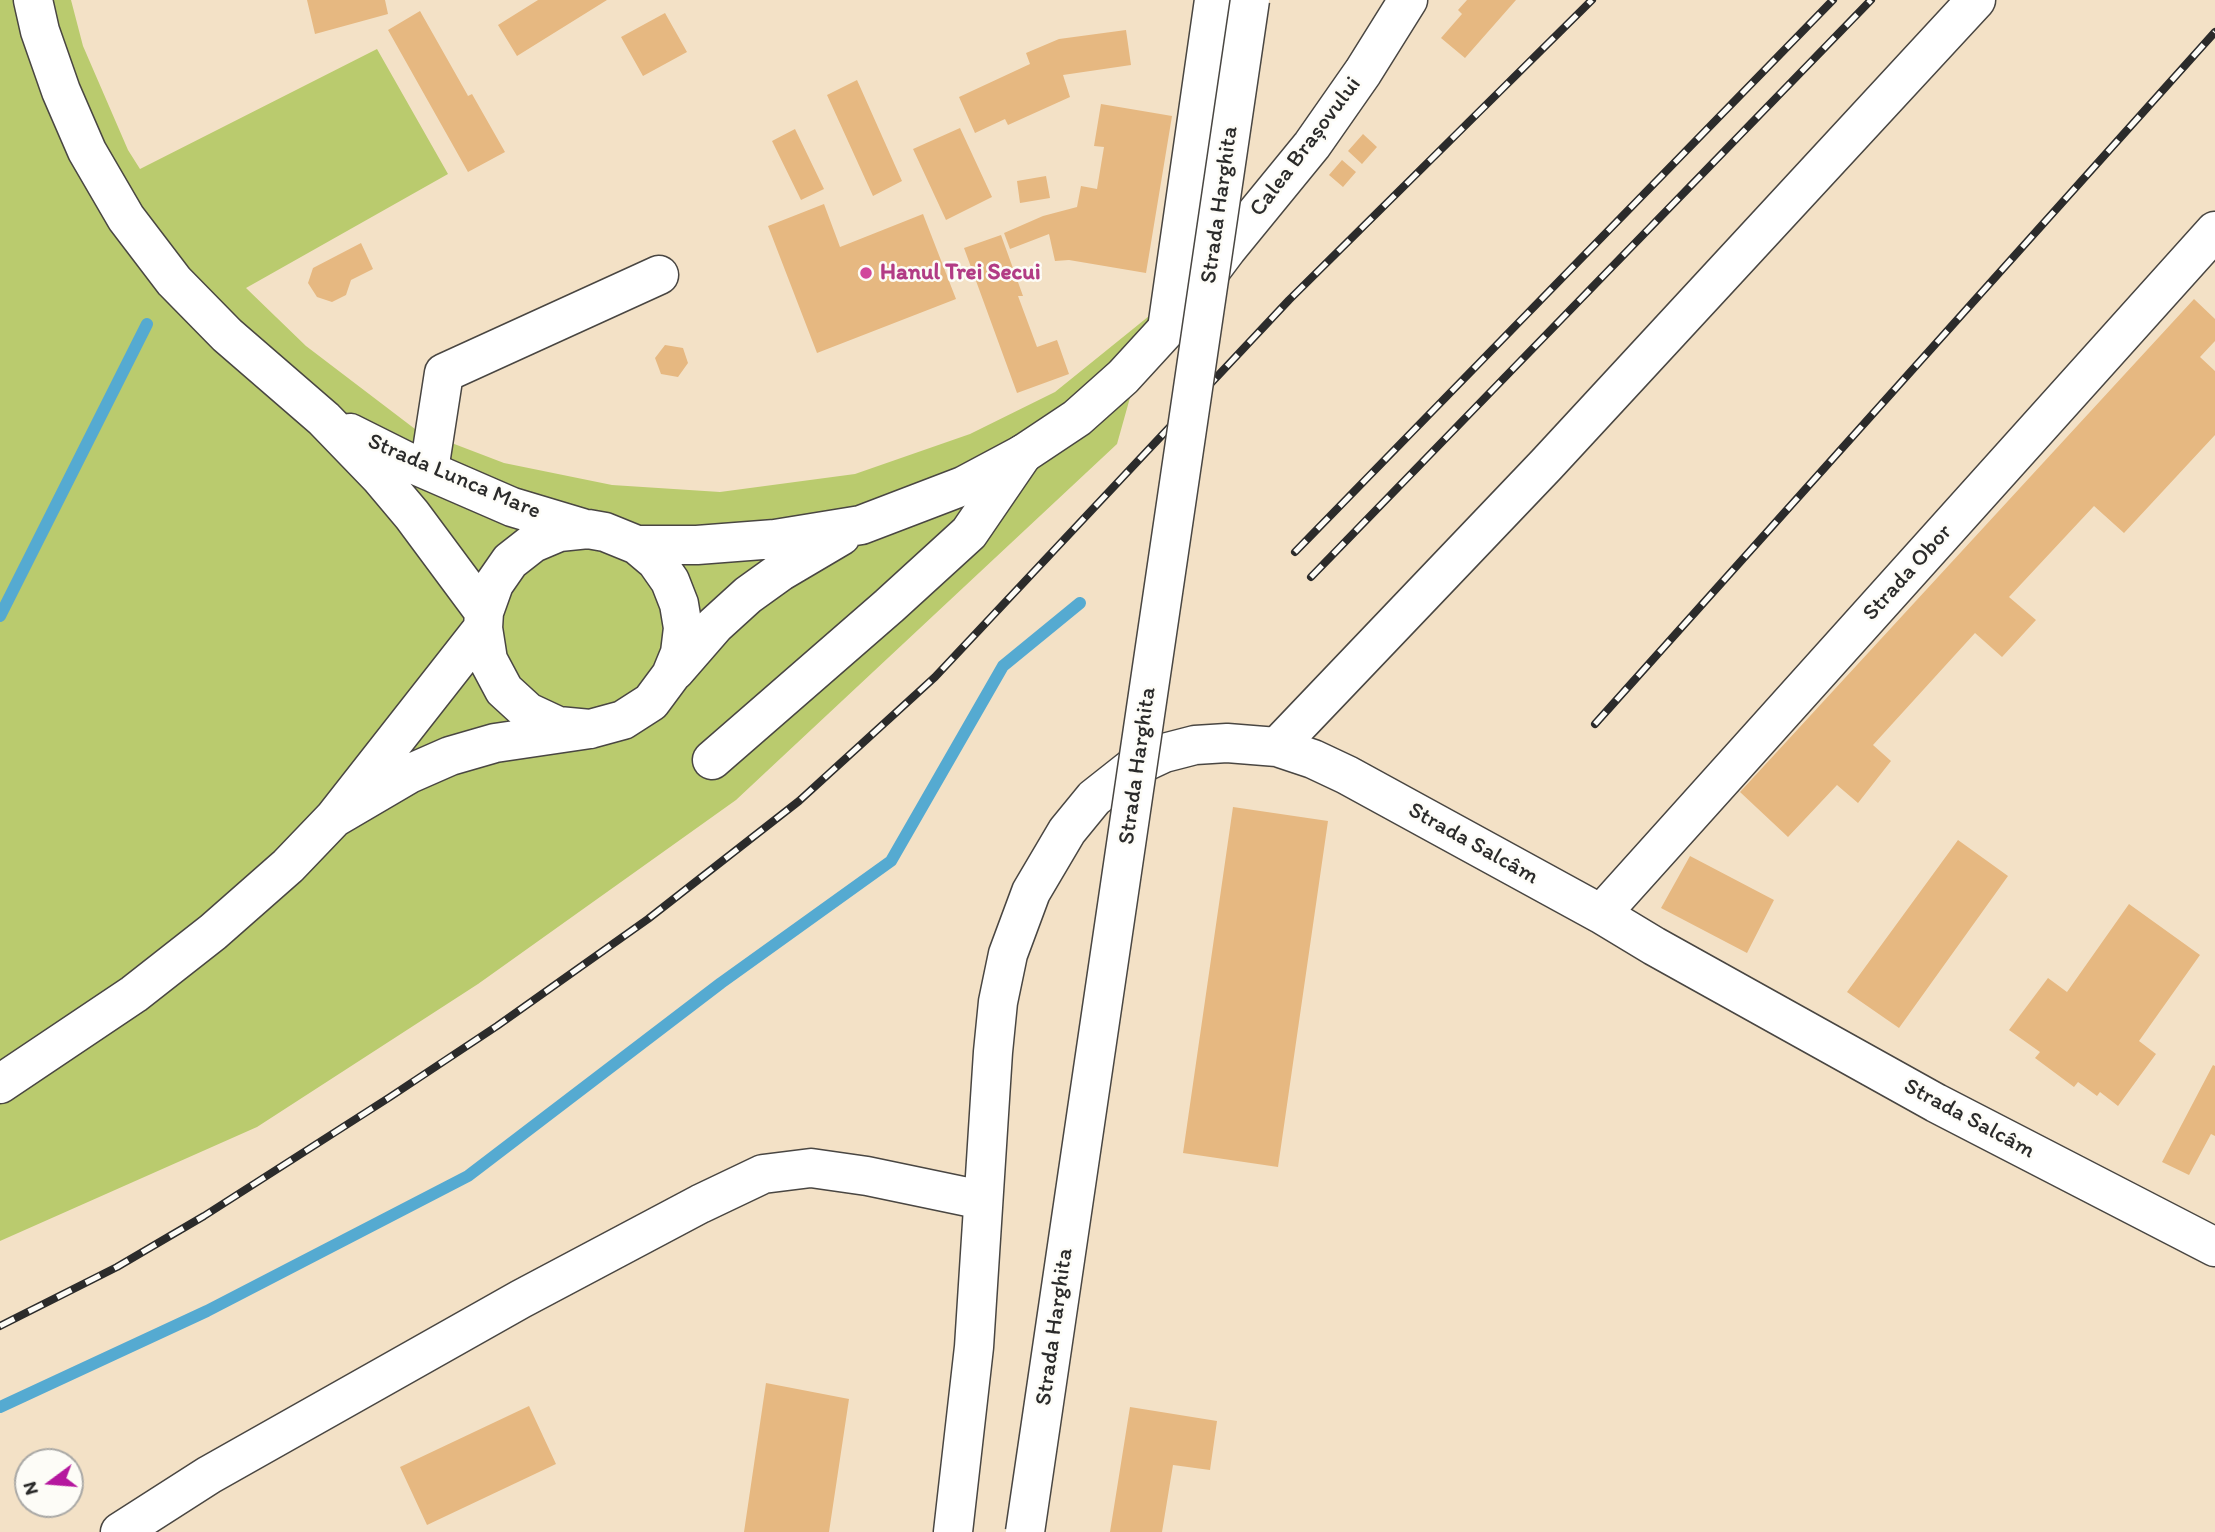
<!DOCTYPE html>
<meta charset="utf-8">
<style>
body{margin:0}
#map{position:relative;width:2215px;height:1532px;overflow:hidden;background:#f3e1c6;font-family:Itim,sans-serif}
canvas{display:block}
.north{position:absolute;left:14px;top:1448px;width:70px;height:70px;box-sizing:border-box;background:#fdfcf7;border:2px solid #a9a8a5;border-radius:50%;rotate:254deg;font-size:19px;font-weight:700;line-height:28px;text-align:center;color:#2b2b2b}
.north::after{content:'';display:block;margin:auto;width:24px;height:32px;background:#b5179e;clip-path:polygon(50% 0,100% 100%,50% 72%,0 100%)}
</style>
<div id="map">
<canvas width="2215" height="1532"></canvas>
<div class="north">N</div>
</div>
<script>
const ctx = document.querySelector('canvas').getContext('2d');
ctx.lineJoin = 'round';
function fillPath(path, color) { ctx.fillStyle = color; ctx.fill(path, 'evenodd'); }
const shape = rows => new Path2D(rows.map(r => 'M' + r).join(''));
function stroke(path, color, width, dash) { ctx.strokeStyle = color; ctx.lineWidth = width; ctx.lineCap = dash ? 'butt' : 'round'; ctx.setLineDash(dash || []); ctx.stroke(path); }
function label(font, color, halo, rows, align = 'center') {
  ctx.font = font + ' Itim,sans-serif'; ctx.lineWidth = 5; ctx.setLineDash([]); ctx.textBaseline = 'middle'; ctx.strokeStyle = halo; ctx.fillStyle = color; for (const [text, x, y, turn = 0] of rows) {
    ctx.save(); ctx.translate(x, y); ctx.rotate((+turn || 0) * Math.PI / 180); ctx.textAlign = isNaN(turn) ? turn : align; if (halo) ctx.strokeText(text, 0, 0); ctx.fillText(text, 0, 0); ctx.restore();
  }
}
const green = shape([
 [0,0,71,0,83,46,128,150,140,169,377,49,448,174,246,288,306,346,415,429,504,463,612,485,720,492,855,474,970,434,1055,392,1154,312,1117,444,736,800,478,984,257,1127,0,1241]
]);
const stream = shape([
 [0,616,147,324],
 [0,1407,207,1311,468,1176,721,983,891,861,1003,666,1080,603]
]);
const building = shape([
 [307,0,385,0,388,14,315,34],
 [538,0,607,0,517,56,498,25],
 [1467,0,1516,0,1465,58,1441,38,1462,14,1458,10],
 [420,11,467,94,468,96,472,94,505,152,468,172,388,30],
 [665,13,687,52,643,76,621,37],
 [1126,30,1131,65,1063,75,1070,97,1008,125,1005,119,975,133,959,97,1030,64,1026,53,1059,39],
 [857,80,902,181,873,196,827,95],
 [1101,104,1172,116,1146,273,1069,260,1055,261,1049,234,1010,249,1004,233,1043,216,1077,207,1081,186,1097,189,1104,147,1094,146],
 [960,128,992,197,946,220,913,149],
 [795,129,824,189,801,200,772,141],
 [1363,134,1377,147,1362,164,1348,151],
 [1342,160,1356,172,1343,187,1329,175],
 [1046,176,1050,198,1020,203,1017,181],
 [824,204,840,247,923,214,956,299,817,353,768,226],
 [1001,235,1023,296,1018,296,1037,347,1057,340,1069,374,1017,393,964,248],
 [361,243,373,269,351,280,346,295,332,302,317,297,308,283,313,268],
 [2194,299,2215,319,2215,341,2200,357,2215,371,2215,435,2124,533,2094,506,2009,597,2036,620,2002,657,1975,633,1873,745,1891,761,1858,803,1837,785,1788,837,1740,792],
 [665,345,683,348,688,363,678,377,661,374,655,358],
 [1233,807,1328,821,1278,1167,1183,1153],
 [1958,840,2008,876,1899,1028,1847,992],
 [1690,856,1774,900,1747,953,1661,908],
 [2129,904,2200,955,2139,1041,2156,1054,2118,1106,2100,1092,2097,1096,2078,1082,2074,1087,2035,1058,2040,1052,2009,1030,2048,978,2067,992],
 [2213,1065,2215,1066,2215,1136,2211,1134,2189,1175,2162,1162],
 [766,1383,849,1399,829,1532,744,1532],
 [529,1406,556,1464,427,1525,400,1467],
 [1130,1407,1217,1421,1210,1470,1173,1465,1162,1532,1110,1532]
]);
const minor = shape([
 [1167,329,1214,0],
 [429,470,444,373,659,275],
 [1277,747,1546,465,1976,0],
 [712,760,889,606,969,533,1023,454],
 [1601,914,2215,231],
 [120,1532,209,1475,521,1299,700,1204,763,1174,811,1168,867,1176,982,1200],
 [953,1532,974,1347,993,1052,998,1002,1008,954,1031,892,1067,831,1094,798,1132,768,1164,753,1195,745,1227,743,1277,747,1313,759,1347,775,1601,914,1654,946,1936,1103,2215,1247]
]);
const major = shape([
 [33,0,40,31,61,91,87,151,126,218,174,281,227,335,324,419,380,477,412,515,484,612],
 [350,433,406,461,512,507,582,528],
 [637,545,697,545,775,539,861,525,963,486,1023,454,1077,418,1123,377,1167,329,1227,249,1312,145,1363,72,1408,0],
 [675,671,715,625,748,595,780,572,841,536],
 [334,818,409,774,450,756,495,743,590,729,623,720,651,702,671,675,680,653,683,628,679,604,670,581,656,561,637,545,605,532,588,529,559,532,533,543,510,561,494,584,484,612,483,628,488,660,504,690,528,712,558,726,590,729],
 [0,1084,134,994,213,932,288,866,334,818,483,628]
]);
const rail = shape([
 [1295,552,1833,0],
 [1311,577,1871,0],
 [1595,724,2215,32],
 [0,1326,117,1267,204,1216,390,1097,497,1026,648,919,799,801,935,677,1289,300,1592,0]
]);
const majorBridge = shape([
 [1025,1532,1250,0]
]);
const markers = [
 [866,273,7,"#d1479c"]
];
const streetNames = [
 ["Calea Brașovului",1306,147,-53],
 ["Strada Harghita",1220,205,-82],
 ["Strada Lunca Mare",454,477,23],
 ["Strada Obor",1908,573,-48],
 ["Strada Harghita",1138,766,-82],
 ["Strada Salcâm",1473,844,29],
 ["Strada Salcâm",1969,1119,28],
 ["Strada Harghita",1055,1327,-82]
];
const hotelNames = [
 ["Hanul Trei Secui",880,273]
];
fillPath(green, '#bacb6e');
stroke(stream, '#55aad1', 12);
fillPath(building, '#e6b881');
stroke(minor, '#494642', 41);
stroke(major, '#494642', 41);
stroke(minor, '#fff', 38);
stroke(major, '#fff', 38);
stroke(rail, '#2b2b2b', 8);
stroke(rail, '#fdfcf7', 5, [16]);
stroke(majorBridge, '#494642', 41, []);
stroke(majorBridge, '#fff', 38);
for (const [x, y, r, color] of markers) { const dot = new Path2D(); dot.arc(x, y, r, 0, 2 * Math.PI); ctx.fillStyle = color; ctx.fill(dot); stroke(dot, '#fdfcf7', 2.5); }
label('23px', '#2b2b2b', '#fdfcf7', streetNames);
label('bold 23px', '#b23c85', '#fdfcf7', hotelNames, 'left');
</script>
